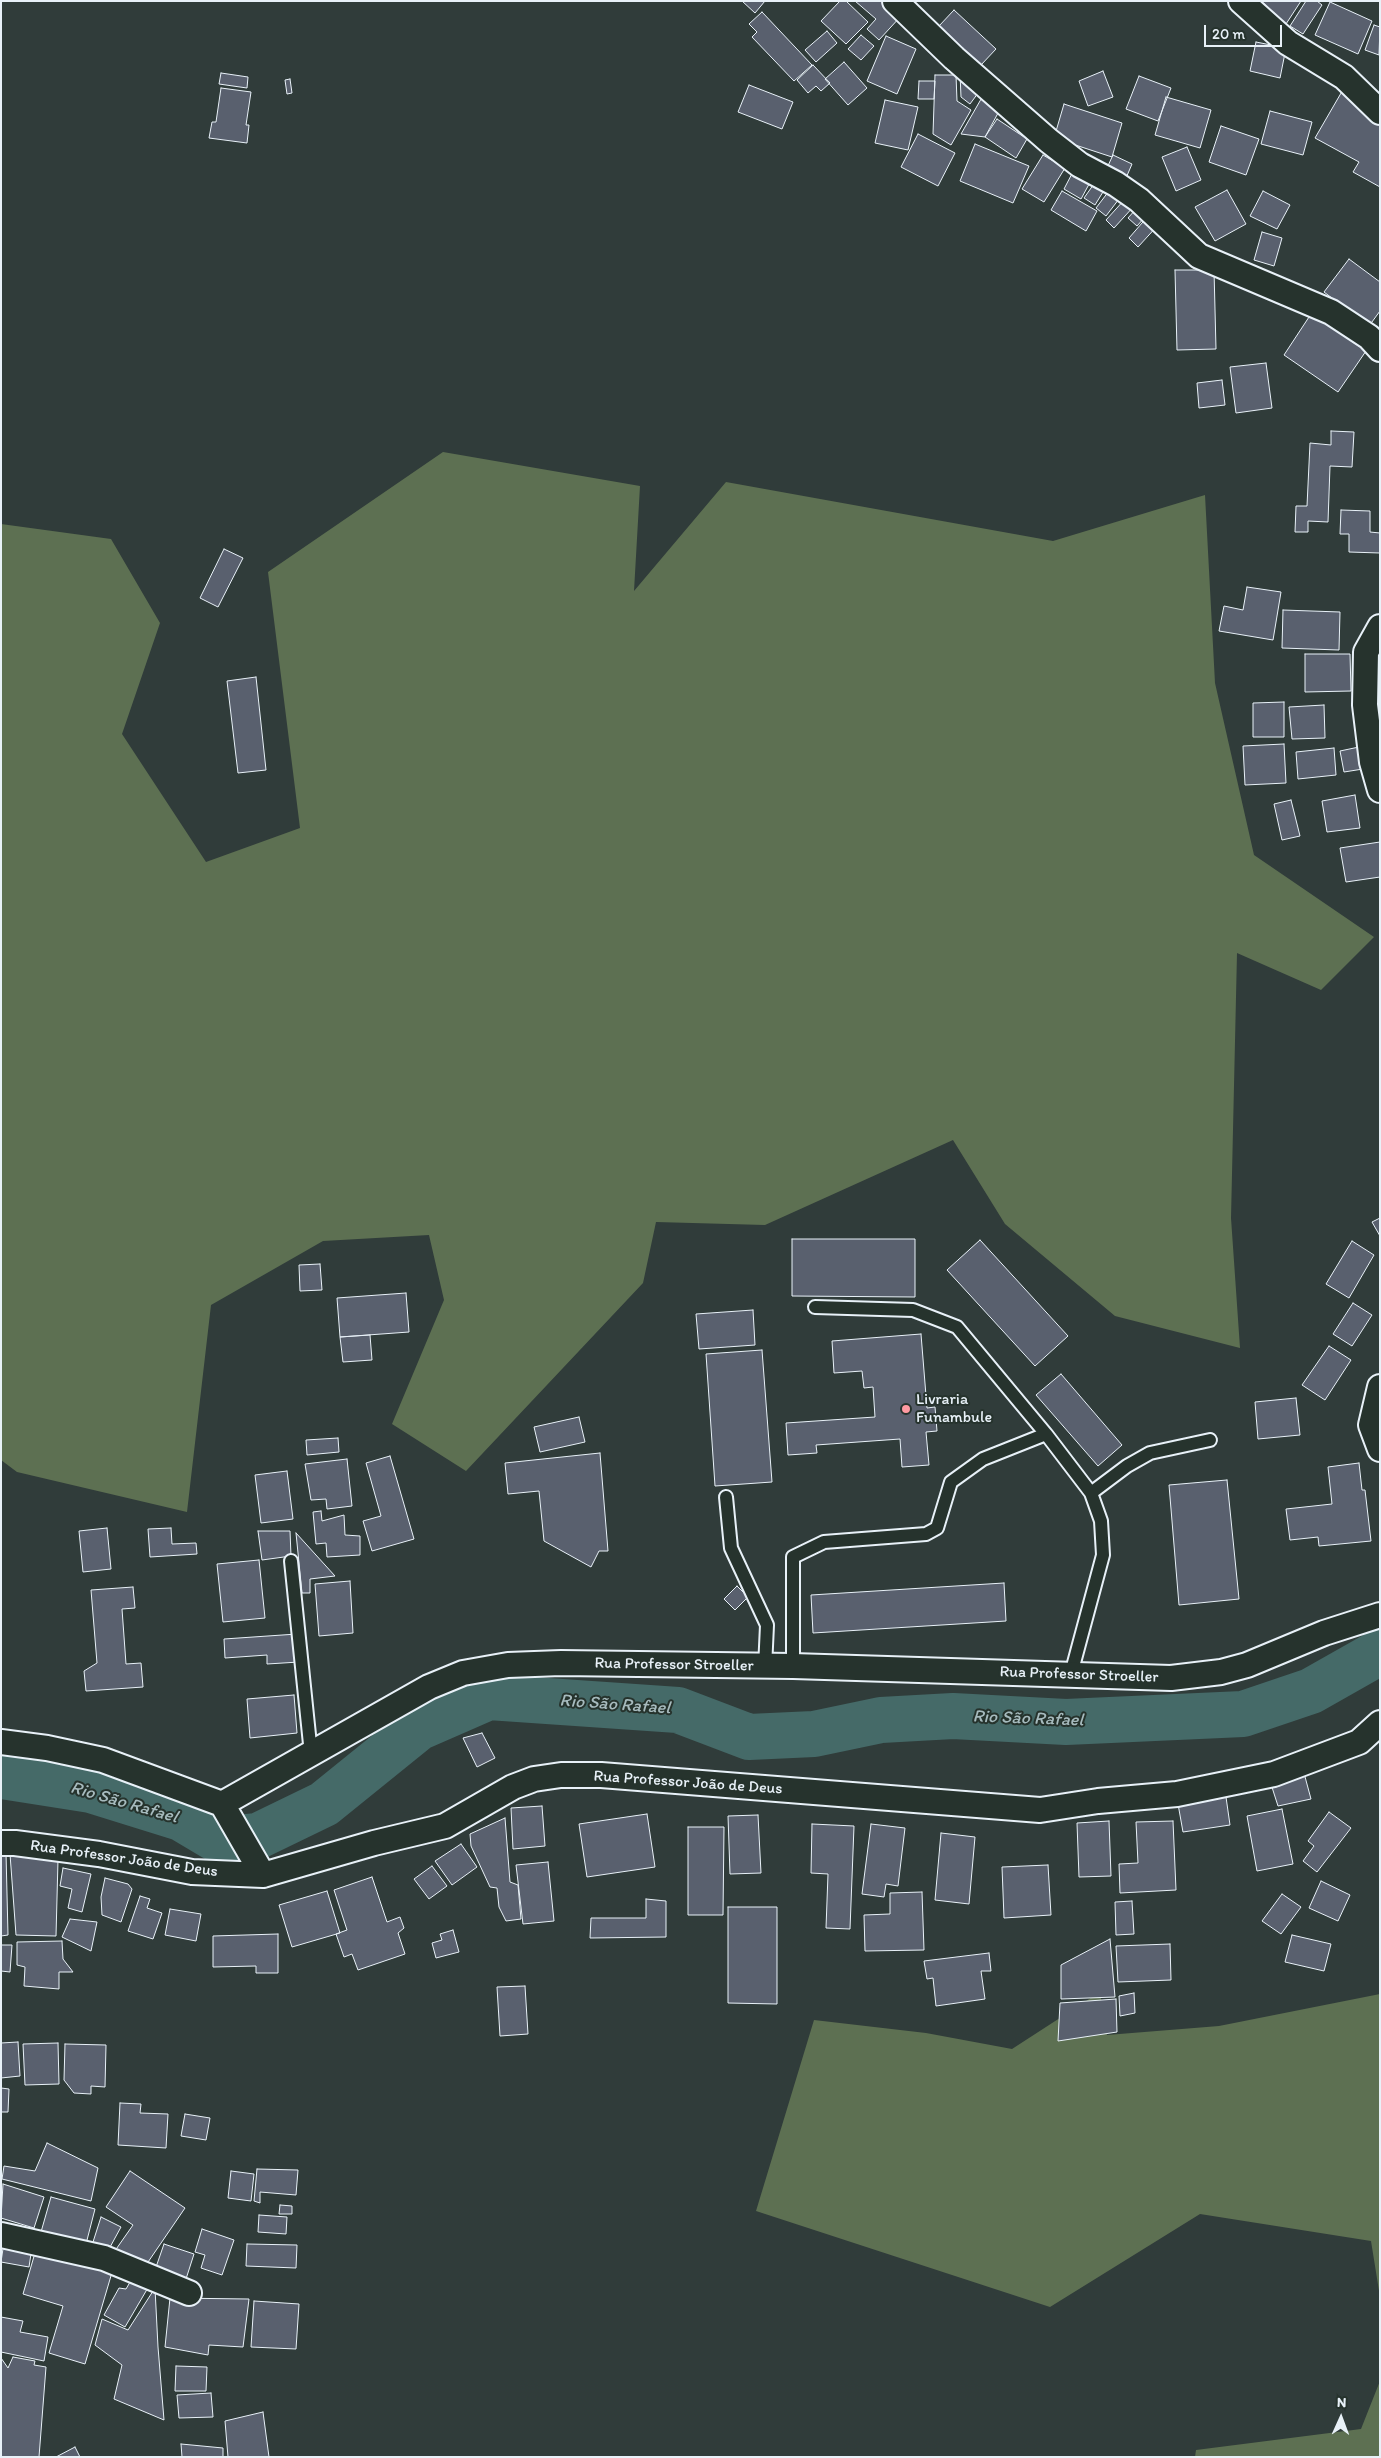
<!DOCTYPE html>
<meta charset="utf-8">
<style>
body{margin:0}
#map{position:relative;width:1381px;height:2458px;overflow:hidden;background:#303c3a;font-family:Itim,sans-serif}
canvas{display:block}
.frame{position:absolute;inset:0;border:2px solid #e8f1f8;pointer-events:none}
.north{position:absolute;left:1316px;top:2393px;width:50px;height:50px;-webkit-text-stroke:4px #26332d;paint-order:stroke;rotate:2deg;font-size:14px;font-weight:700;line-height:20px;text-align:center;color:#e8f1f8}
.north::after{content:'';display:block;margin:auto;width:18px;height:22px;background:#e8f1f8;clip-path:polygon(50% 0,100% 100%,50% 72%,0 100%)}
.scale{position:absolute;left:1204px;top:25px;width:78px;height:22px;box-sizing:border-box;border:2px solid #e8f1f8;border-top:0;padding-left:6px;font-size:15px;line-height:18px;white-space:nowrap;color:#e8f1f8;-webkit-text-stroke:4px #26332d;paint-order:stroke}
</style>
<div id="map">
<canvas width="1381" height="2458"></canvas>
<div class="frame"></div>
<div class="north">N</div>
<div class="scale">20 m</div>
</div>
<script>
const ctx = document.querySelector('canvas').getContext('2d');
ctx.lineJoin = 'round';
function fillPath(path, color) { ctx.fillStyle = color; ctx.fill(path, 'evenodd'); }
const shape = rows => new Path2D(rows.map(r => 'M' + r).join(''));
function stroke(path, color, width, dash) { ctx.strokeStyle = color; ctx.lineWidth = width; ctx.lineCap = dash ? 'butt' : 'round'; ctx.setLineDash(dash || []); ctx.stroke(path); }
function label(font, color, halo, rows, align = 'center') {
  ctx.font = font + ' Itim,sans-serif'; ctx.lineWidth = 4; ctx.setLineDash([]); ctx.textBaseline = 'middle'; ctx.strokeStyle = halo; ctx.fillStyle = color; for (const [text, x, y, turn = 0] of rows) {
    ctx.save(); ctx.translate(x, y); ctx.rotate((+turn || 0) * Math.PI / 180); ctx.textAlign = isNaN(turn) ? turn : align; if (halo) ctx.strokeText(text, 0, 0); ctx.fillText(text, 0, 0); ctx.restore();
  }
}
const green = shape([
 [443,452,640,486,634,591,726,482,1053,541,1205,495,1215,683,1254,855,1374,937,1321,990,1237,953,1231,1218,1240,1348,1115,1316,1005,1224,953,1140,765,1225,656,1222,643,1283,466,1471,392,1424,444,1300,429,1235,323,1241,211,1305,187,1512,17,1472,1,1460,1,524,111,539,160,623,122,734,206,862,300,828,268,572],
 [1100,1992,1107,2035,1219,2026,1380,1994,1380,2297,1371,2241,1200,2214,1050,2307,756,2211,814,2020,926,2033,1012,2049],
 [1380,2381,1380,2457,1195,2457,1196,2450,1361,2429]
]);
const river = shape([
 [1,1776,91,1790,181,1818,218,1840,258,1836,324,1804,418,1728,489,1697,678,1710,749,1737,814,1734,881,1720,953,1716,1066,1722,1243,1714,1311,1691,1380,1652]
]);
const building = shape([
 [742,1,765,1,755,13,742,1],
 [840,1,846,1,868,22,846,44,821,21,840,1],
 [855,1,885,1,901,16,879,40,867,29,876,19,855,1],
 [1261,1,1301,1,1286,24,1261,1],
 [1306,1,1317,1,1322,5,1303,34,1290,26,1306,1],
 [1330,2,1372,21,1358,54,1315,35,1330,2],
 [954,10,996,49,981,65,939,26,954,10],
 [762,12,812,65,794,81,752,37,757,32,749,24,762,12],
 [1374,25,1380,27,1379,55,1365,50,1374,25],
 [827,31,837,43,816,62,805,50,827,31],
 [861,35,874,46,861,60,848,49,861,35],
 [886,36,916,49,897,94,867,81,886,36],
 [1256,42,1286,48,1280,78,1250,71,1256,42],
 [844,62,867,88,848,105,825,79,844,62],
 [813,65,830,83,821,91,816,86,808,93,797,80,813,65],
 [1103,71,1113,97,1088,106,1079,81,1103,71],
 [221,73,248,77,247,88,219,84,221,73],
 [960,73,981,89,970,104,961,97,960,73],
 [935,75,956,75,957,101,971,110,951,145,933,134,935,75],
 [1139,76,1171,88,1158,121,1126,109,1139,76],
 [290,79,292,93,287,94,285,80,290,79],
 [919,81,935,81,934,99,918,99,919,81],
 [749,85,793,102,782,129,738,112,749,85],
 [221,88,251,92,246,125,249,125,247,143,209,138,212,122,216,122,221,88],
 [1344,88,1380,122,1380,187,1353,172,1359,162,1315,138,1344,88],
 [984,94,1003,104,985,137,961,134,984,94],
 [1166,97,1211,110,1200,148,1155,135,1166,97],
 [885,100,918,107,908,150,875,143,885,100],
 [1064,104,1122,123,1112,157,1054,138,1064,104],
 [1270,111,1312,122,1303,155,1261,144,1270,111],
 [997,119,1027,139,1016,158,985,137,997,119],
 [1221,126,1259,139,1246,175,1209,162,1221,126],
 [918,134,955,153,938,186,901,167,918,134],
 [975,144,1029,166,1013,203,960,181,975,144],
 [1187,147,1201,180,1176,191,1162,157,1187,147],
 [1043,155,1065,168,1044,202,1022,189,1043,155],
 [1113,155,1132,164,1126,178,1106,170,1113,155],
 [1076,166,1094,175,1081,199,1064,189,1076,166],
 [1096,181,1106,187,1095,205,1084,198,1096,181],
 [1112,187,1122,195,1106,216,1096,208,1112,187],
 [1227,190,1246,224,1215,241,1195,207,1227,190],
 [1062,191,1097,211,1086,231,1051,210,1062,191],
 [1263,191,1290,205,1277,229,1250,216,1263,191],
 [1126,198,1135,205,1114,228,1106,220,1126,198],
 [1136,209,1145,217,1137,226,1128,218,1136,209],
 [1149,215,1159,224,1138,247,1129,238,1149,215],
 [1262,232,1282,238,1274,266,1254,260,1262,232],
 [1349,259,1380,282,1380,311,1369,326,1324,292,1349,259],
 [1175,270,1214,270,1216,349,1177,350,1175,270],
 [1311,314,1366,351,1338,392,1284,355,1311,314],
 [1266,363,1272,408,1236,413,1230,367,1266,363],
 [1222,380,1225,405,1199,408,1197,383,1222,380],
 [1331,431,1354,432,1352,467,1330,466,1328,522,1308,521,1308,532,1295,532,1296,506,1307,506,1310,443,1331,445,1331,431],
 [1341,510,1370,511,1370,532,1380,533,1380,553,1349,552,1349,534,1340,534,1341,510],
 [224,549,243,558,218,607,200,598,224,549],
 [1247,587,1281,592,1273,640,1219,631,1224,606,1243,610,1247,587],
 [1283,610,1340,612,1339,650,1282,648,1283,610],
 [1305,654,1350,654,1351,691,1305,692,1305,654],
 [256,677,266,770,238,773,227,681,256,677],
 [1284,702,1284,737,1253,737,1253,703,1284,702],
 [1324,705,1325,738,1292,739,1289,707,1324,705],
 [1284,744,1286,783,1245,785,1243,746,1284,744],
 [1359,747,1363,769,1344,772,1340,751,1359,747],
 [1334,748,1336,775,1298,779,1296,752,1334,748],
 [1355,795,1360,828,1327,832,1322,801,1355,795],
 [1291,800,1300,836,1282,840,1274,804,1291,800],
 [1380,842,1380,877,1346,882,1340,848,1380,842],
 [1380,1218,1380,1236,1372,1222,1380,1218],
 [792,1239,915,1239,915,1297,792,1296,792,1239],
 [980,1240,1068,1336,1035,1366,947,1270,980,1240],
 [1352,1241,1374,1255,1349,1298,1326,1284,1352,1241],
 [320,1264,322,1290,300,1291,299,1265,320,1264],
 [406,1293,409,1332,340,1337,337,1298,406,1293],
 [1353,1303,1372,1315,1352,1346,1333,1334,1353,1303],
 [753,1310,755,1345,699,1349,696,1314,753,1310],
 [921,1334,927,1408,935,1407,937,1431,926,1432,929,1465,902,1467,900,1439,816,1445,817,1453,788,1455,786,1423,875,1417,873,1387,864,1388,862,1371,834,1373,832,1341,921,1334],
 [370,1335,372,1360,343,1362,340,1337,370,1335],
 [1329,1346,1351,1360,1325,1400,1302,1385,1329,1346],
 [762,1350,772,1482,715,1486,706,1354,762,1350],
 [1061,1374,1122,1445,1098,1466,1036,1395,1061,1374],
 [1296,1398,1300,1435,1258,1439,1255,1402,1296,1398],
 [579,1417,585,1442,540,1452,534,1427,579,1417],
 [338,1438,339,1452,307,1455,306,1440,338,1438],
 [600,1453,608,1551,599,1551,591,1567,544,1541,539,1491,508,1494,505,1463,600,1453],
 [390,1456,414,1539,372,1551,363,1521,381,1516,366,1463,390,1456],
 [347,1459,352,1506,327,1509,326,1499,311,1500,305,1464,347,1459],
 [1359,1463,1362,1490,1365,1490,1371,1541,1319,1546,1318,1537,1290,1540,1286,1509,1332,1504,1328,1467,1359,1463],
 [287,1471,293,1519,261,1523,255,1475,287,1471],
 [1227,1480,1239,1599,1179,1605,1169,1485,1227,1480],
 [321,1511,322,1521,344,1515,345,1535,360,1536,360,1555,327,1557,326,1543,316,1544,313,1512,321,1511],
 [107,1528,111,1569,83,1572,79,1531,107,1528],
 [171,1528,172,1544,196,1543,197,1554,150,1557,148,1529,171,1528],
 [258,1531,290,1531,291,1556,262,1560,258,1531],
 [296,1533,335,1576,310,1579,310,1593,302,1593,296,1533],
 [259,1560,265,1618,223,1622,217,1564,259,1560],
 [350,1581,353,1633,319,1636,315,1584,350,1581],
 [1004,1583,1006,1621,813,1633,811,1595,1004,1583],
 [737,1586,748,1597,735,1610,724,1599,737,1586],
 [133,1587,135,1608,122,1609,126,1664,141,1663,143,1687,86,1691,84,1671,97,1663,91,1590,133,1587],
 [297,1634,299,1662,267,1664,267,1655,225,1658,224,1639,297,1634],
 [294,1695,297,1733,250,1738,247,1699,294,1695],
 [482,1733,495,1758,477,1767,463,1738,482,1733],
 [1304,1773,1311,1799,1278,1806,1270,1781,1304,1773],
 [1226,1797,1230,1825,1183,1832,1178,1804,1226,1797],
 [542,1806,545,1846,513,1849,511,1808,542,1806],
 [1282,1809,1293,1864,1257,1871,1247,1816,1282,1809],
 [1329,1812,1351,1828,1317,1872,1303,1861,1314,1846,1308,1841,1329,1812],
 [647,1814,655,1867,587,1877,579,1824,647,1814],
 [758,1815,761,1873,730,1874,728,1816,758,1815],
 [505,1818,510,1882,518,1885,521,1919,506,1921,499,1907,497,1888,490,1887,471,1846,470,1834,505,1818],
 [1109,1821,1111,1876,1079,1877,1077,1823,1109,1821],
 [1173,1821,1176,1890,1120,1893,1119,1864,1138,1863,1136,1822,1173,1821],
 [812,1824,854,1826,850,1929,826,1928,828,1874,811,1873,812,1824],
 [871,1824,905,1828,898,1886,886,1884,884,1897,862,1894,871,1824],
 [688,1827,724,1827,723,1915,688,1915,688,1827],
 [941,1833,975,1837,969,1904,935,1900,941,1833],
 [461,1844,477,1867,452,1885,435,1861,461,1844],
 [1,1853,6,1853,8,1935,1,1936,1,1853],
 [10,1854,58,1860,56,1936,16,1935,10,1854],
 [548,1862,554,1921,523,1924,516,1865,548,1862],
 [1048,1865,1051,1915,1004,1918,1002,1867,1048,1865],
 [432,1866,447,1886,429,1899,414,1879,432,1866],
 [63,1868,91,1874,82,1912,68,1908,72,1889,60,1886,63,1868],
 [372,1877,387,1922,400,1917,404,1928,398,1933,405,1954,358,1970,352,1954,344,1957,336,1934,347,1930,334,1890,372,1877],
 [105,1878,128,1884,132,1889,121,1922,102,1915,101,1897,105,1878],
 [1321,1881,1350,1895,1338,1921,1309,1908,1321,1881],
 [327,1891,340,1933,292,1947,279,1905,327,1891],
 [922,1892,924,1950,865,1951,864,1915,890,1914,890,1893,922,1892],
 [1282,1894,1301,1907,1281,1934,1262,1921,1282,1894],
 [140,1896,150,1899,147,1908,162,1913,153,1939,128,1931,140,1896],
 [646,1899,666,1901,666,1937,590,1938,591,1918,646,1918,646,1899],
 [1132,1901,1134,1934,1116,1935,1115,1902,1132,1901],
 [728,1907,777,1907,777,2004,728,2003,728,1907],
 [170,1909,201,1914,196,1941,165,1935,170,1909],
 [70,1919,97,1922,91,1951,62,1937,70,1919],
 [453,1930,459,1952,436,1958,432,1943,442,1940,440,1934,453,1930],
 [278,1934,278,1973,256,1973,256,1966,213,1967,213,1936,278,1934],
 [1292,1935,1331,1944,1324,1971,1285,1962,1292,1935],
 [1110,1939,1115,1997,1061,1999,1061,1965,1110,1939],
 [62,1941,63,1959,73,1972,59,1972,59,1989,24,1986,25,1967,17,1965,17,1942,62,1941],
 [1170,1944,1171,1980,1118,1982,1116,1946,1170,1944],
 [1,1945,12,1945,10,1972,1,1971,1,1945],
 [989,1953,991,1971,981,1971,985,1999,936,2006,933,1978,927,1979,924,1961,989,1953],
 [525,1986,528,2034,500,2036,497,1987,525,1986],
 [1134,1993,1135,2013,1120,2016,1119,1996,1134,1993],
 [1116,1999,1117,2032,1058,2041,1060,2003,1116,1999],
 [18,2042,20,2076,1,2078,1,2043,18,2042],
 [58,2043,59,2084,25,2085,23,2044,58,2043],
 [65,2044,106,2045,105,2087,91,2086,91,2094,74,2093,64,2080,65,2044],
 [1,2088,9,2089,8,2112,1,2112,1,2088],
 [120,2103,141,2104,140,2113,168,2114,166,2148,118,2145,120,2103],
 [185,2114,210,2118,206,2140,181,2136,185,2114],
 [47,2143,98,2168,91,2201,2,2179,4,2166,35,2171,47,2143],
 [257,2169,298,2170,296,2195,260,2192,260,2203,254,2201,257,2169],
 [130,2171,185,2208,146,2265,112,2255,133,2225,106,2207,130,2171],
 [231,2171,254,2174,251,2201,228,2198,231,2171],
 [3,2184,44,2197,34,2228,1,2218,3,2184],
 [51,2197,95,2209,86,2244,41,2232,51,2197],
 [280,2205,292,2206,292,2214,279,2214,280,2205],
 [259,2215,287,2217,286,2234,258,2232,259,2215],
 [101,2217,121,2227,109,2249,93,2242,101,2217],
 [202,2229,234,2240,222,2275,201,2268,205,2255,195,2252,202,2229],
 [4,2242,32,2247,29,2267,1,2262,4,2242],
 [164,2244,194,2254,186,2279,155,2270,164,2244],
 [247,2244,297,2245,296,2268,246,2266,247,2244],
 [37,2246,113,2269,85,2364,49,2353,63,2306,23,2294,37,2246],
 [133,2277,149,2286,125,2327,104,2315,119,2288,126,2289,133,2277],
 [155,2288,158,2347,164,2420,114,2399,122,2365,95,2345,102,2319,128,2330,155,2288],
 [170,2298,249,2299,243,2347,209,2345,208,2355,165,2347,170,2298],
 [254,2301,299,2304,296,2349,251,2347,254,2301],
 [1,2317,23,2321,20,2332,48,2337,44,2361,1,2352,1,2317],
 [13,2357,35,2361,34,2365,46,2367,39,2457,1,2457,1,2358,8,2368,13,2357],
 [176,2366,207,2367,206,2391,175,2391,176,2366],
 [211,2393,213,2417,179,2418,177,2395,211,2393],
 [263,2412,269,2457,228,2457,225,2421,263,2412],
 [181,2444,223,2448,223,2457,182,2457,181,2444],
 [75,2447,80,2457,56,2457,75,2447]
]);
const service = shape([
 [815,1307,913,1310,957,1327,1046,1434,1091,1493,1101,1521,1103,1555,1071,1674],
 [1091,1493,1127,1466,1150,1453,1210,1440],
 [726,1497,731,1548,767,1625,765,1668],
 [291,1561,311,1754],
 [793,1666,793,1557,824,1542,926,1534,937,1528,951,1482,983,1459,1046,1434]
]);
const minor = shape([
 [895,1,954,58,1049,141,1080,165,1116,184,1139,200,1199,256,1331,312,1369,337,1380,349],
 [1241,1,1288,43,1344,77,1380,112],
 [1380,627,1366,652,1365,705,1372,762,1380,790],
 [1380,1387,1371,1425,1380,1449],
 [1,1742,47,1748,103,1760,222,1804,429,1687,463,1673,508,1665,561,1663,793,1666,1171,1678,1221,1672,1247,1665,1324,1633,1380,1615],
 [222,1804,263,1875],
 [1,1843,15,1843,99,1854,192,1872,263,1875,374,1843,445,1826,513,1787,534,1779,561,1775,601,1775,1040,1810,1098,1801,1177,1794,1274,1774,1359,1742,1380,1723],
 [1,2235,104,2258,189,2293]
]);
const markers = [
 [906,1409,5,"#ff9aa2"]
];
const poiNames = [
 ["Livraria",916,1400],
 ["Funambule",916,1418]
];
const streetNames = [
 ["Rua Professor Stroeller",674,1665,1],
 ["Rua Professor Stroeller",1079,1675,2],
 ["Rua Professor João de Deus",688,1783,4],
 ["Rua Professor João de Deus",124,1859,8]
];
const waterNames = [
 ["Rio São Rafael",615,1705,4],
 ["Rio São Rafael",1028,1719,2],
 ["Rio São Rafael",124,1803,16]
];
fillPath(green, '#5d7052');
stroke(river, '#456a68', 46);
fillPath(building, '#59606e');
stroke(building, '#e8f1f8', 1);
stroke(service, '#e8f1f8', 16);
stroke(minor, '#e8f1f8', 28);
stroke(service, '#26332d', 12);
stroke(minor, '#26332d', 24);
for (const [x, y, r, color] of markers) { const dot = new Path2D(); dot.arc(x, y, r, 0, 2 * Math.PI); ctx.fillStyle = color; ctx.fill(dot); stroke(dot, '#26332d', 2); }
label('16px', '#e8f1f8', '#26332d', poiNames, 'left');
label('16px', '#e8f1f8', '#26332d', streetNames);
label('italic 18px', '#a7bbbe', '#26332d', waterNames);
</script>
